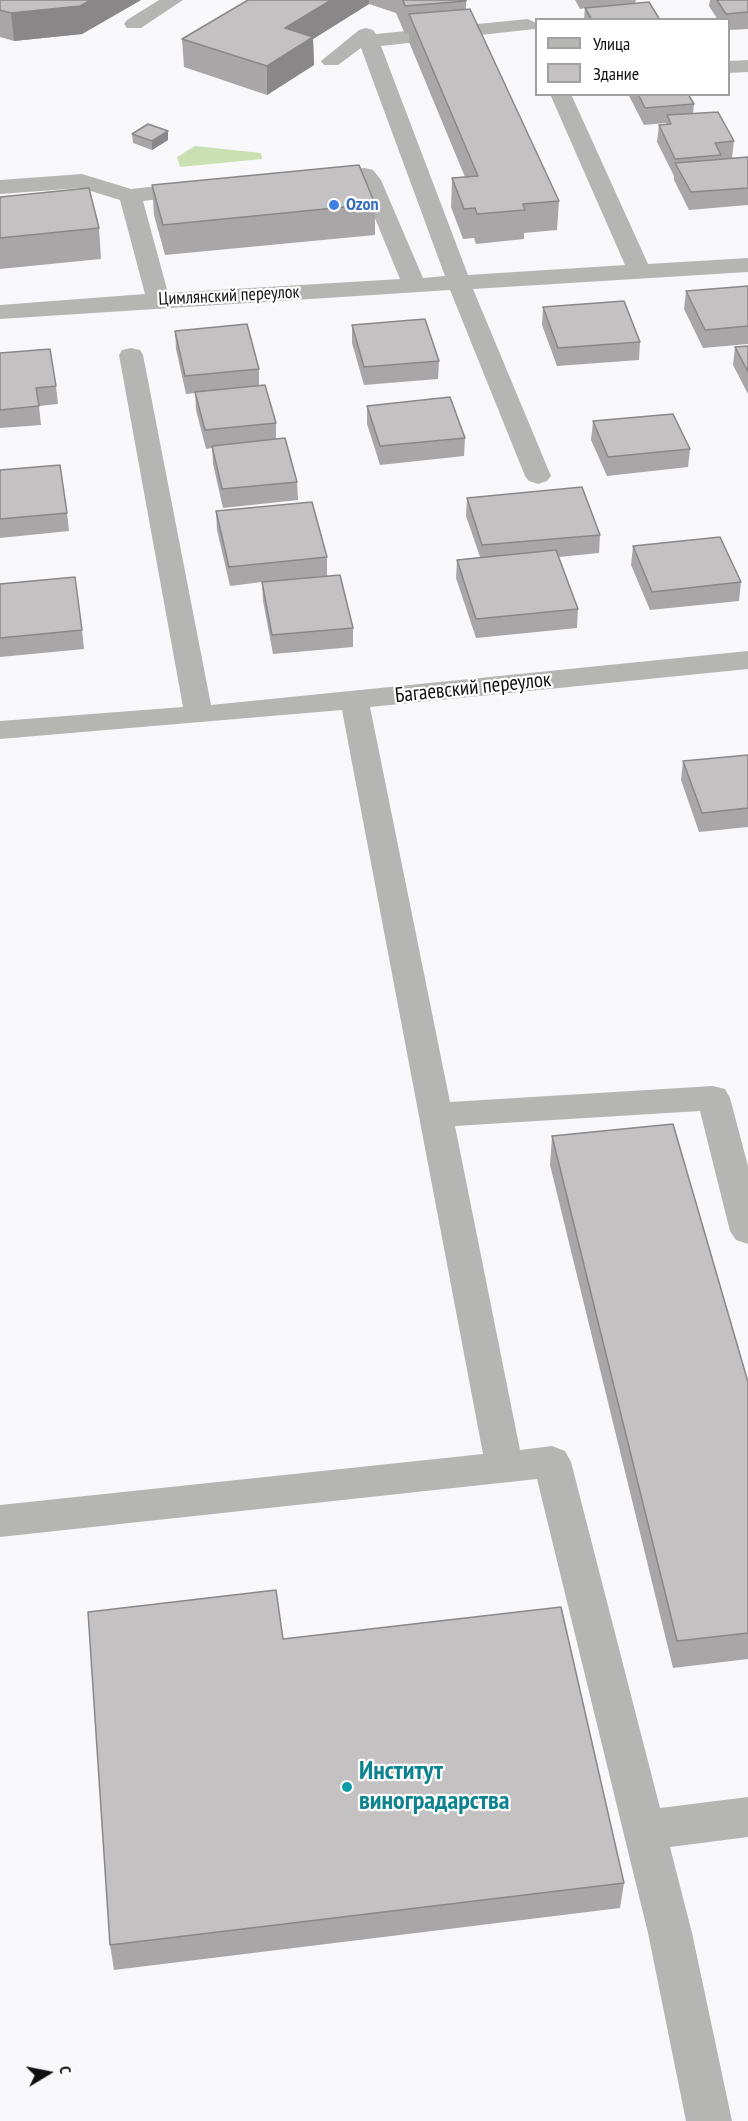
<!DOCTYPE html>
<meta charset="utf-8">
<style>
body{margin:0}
#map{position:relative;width:748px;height:2121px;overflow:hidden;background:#f8f8fb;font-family:"PT Sans Narrow",sans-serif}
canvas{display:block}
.legend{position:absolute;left:535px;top:18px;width:195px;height:78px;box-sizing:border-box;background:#fff;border:2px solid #a0a0a0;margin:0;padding:8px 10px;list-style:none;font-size:18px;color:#111112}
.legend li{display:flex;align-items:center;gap:12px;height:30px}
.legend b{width:30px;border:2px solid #a0a0a0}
.north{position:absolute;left:18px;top:2043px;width:60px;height:60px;-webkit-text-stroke:4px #fff;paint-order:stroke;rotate:80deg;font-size:16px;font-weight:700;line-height:24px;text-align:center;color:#111112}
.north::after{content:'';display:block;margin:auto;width:21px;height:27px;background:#111112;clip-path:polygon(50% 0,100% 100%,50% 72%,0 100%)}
</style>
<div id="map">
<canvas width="748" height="2121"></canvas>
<ul class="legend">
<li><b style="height:8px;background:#b5b5b4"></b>Улица</li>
<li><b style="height:16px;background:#c4c1c2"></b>Здание</li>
</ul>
<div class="north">С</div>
</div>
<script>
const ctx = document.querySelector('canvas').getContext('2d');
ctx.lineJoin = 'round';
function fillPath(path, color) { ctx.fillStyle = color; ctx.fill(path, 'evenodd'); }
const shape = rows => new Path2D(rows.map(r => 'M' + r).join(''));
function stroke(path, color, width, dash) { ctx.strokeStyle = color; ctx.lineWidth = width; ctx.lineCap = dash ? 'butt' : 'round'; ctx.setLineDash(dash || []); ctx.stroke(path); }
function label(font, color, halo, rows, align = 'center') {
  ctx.font = font + ' "PT Sans Narrow",sans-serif'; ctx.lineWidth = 4.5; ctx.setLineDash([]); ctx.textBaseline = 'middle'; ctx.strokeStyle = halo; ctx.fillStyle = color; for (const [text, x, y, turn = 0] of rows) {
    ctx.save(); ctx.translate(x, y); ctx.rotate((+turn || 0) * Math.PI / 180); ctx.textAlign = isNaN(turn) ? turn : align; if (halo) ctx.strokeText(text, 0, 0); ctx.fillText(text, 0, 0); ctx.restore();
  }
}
const green = shape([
 [195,146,261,153,262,159,180,167,177,157]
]);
const minor = shape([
 [159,0,183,0,141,28,127,28,124,24,127,20,159,0],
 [528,19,536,23,535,29,381,46,468,275,625,265,550,94,571,94,648,264,748,258,748,272,473,289,551,476,547,481,538,484,529,481,525,476,450,290,0,319,0,305,145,294,120,200,81,188,0,194,0,180,82,174,131,189,196,182,204,184,207,189,204,194,143,201,168,293,400,279,360,182,319,185,311,183,308,178,311,173,319,171,365,168,373,170,381,180,423,278,445,276,361,48,338,65,324,65,321,61,359,30,366,28,373,30,376,34,528,19],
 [748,60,748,72,728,73,728,61,748,60],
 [131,348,140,350,143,355,211,705,748,651,748,669,370,707,450,1102,713,1086,725,1089,730,1098,748,1166,748,1244,736,1240,730,1231,700,1111,455,1126,520,1450,552,1446,565,1451,571,1462,660,1808,748,1797,748,1837,670,1847,692,1933,732,2121,686,2121,648,1933,537,1479,0,1537,0,1505,483,1454,342,710,0,739,0,721,183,707,119,355,122,350,131,348]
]);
const wall = shape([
 [0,0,141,0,82,34,14,41,0,37],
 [248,0,466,0,466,9,559,201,557,230,524,233,524,239,476,244,474,238,463,239,451,207,452,178,465,177,409,42,409,33,405,34,396,13,369,4,313,39,314,65,267,95,184,67,182,39],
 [575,0,636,0,635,3,660,20,584,20,585,8,580,9],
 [710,0,748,0,748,29,729,30,729,20,718,20,709,6],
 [628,94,688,94,694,104,693,114,734,141,732,158,748,157,748,205,689,210,674,180,674,176,657,142,659,125,666,124,666,123,644,125],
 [168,131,168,140,152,150,133,143,132,134],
 [152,185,375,204,375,235,165,255,154,215],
 [0,197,99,228,101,259,0,269],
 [748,286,748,344,703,348,684,309,686,291],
 [543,307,640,342,639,360,557,366,542,325],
 [352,325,439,361,438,379,364,385,352,343],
 [175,331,259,369,259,386,276,423,276,439,297,482,298,500,223,508,213,464,212,448,206,449,196,410,195,393,186,394,176,349],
 [748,346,748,394,733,365,735,347],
 [0,353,56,386,58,404,39,406,41,425,0,428],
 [367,406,465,438,464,456,380,465,367,424],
 [593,421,690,449,688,467,607,476,591,440],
 [0,470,67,513,69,531,0,538],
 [467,498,600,535,599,553,559,557,578,609,577,628,476,638,456,578,457,560,480,557,466,516],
 [216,511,327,557,327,576,353,628,353,647,273,654,263,601,262,582,230,586,217,530],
 [633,546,741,582,739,601,650,610,631,565],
 [0,584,82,630,84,649,0,657],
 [748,755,748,827,699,832,681,780,683,761],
 [552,1136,748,1382,748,1659,673,1668,550,1165],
 [283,1639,624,1883,620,1908,114,1970,110,1945]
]);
const shadedWall = shape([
 [91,0,141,0,82,34,14,41,11,13],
 [331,0,369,0,369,4,313,39,314,65,267,95,267,66,285,28],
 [168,131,168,140,152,150,152,141]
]);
const building = shape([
 [0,0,91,0,80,6,11,13,0,10,0,0],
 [248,0,331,0,285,28,313,37,267,66,182,39,248,0],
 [403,0,466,0,466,1,405,6,403,0],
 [717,0,748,0,748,12,726,14,717,0],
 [649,2,660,20,592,20,585,8,649,2],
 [470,9,559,201,523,204,525,210,477,214,475,208,464,209,452,178,478,176,409,14,470,9],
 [638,94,688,94,694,104,645,108,638,94],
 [718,112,734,141,715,143,721,155,675,159,659,125,671,124,667,115,718,112],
 [148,124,168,131,152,141,132,134,148,124],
 [748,157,748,188,691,192,675,163,748,157],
 [359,165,375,204,163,225,152,185,359,165],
 [89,188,99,228,0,238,0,197,89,188],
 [748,286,748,326,705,330,686,291,748,286],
 [624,301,640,342,558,348,543,307,624,301],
 [425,319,439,361,364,367,352,325,425,319],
 [247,324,259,369,185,376,175,331,247,324],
 [748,346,748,372,735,347,748,346],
 [50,349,56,386,36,388,39,406,0,410,0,353,50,349],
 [265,385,276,423,205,430,195,392,265,385],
 [450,397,465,438,380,446,367,406,450,397],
 [673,414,690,449,608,457,593,421,673,414],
 [285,438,297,482,222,489,212,446,285,438],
 [60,465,67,513,0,519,0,470,60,465],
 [582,487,600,535,482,545,467,498,582,487],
 [312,502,327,557,229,567,216,511,312,502],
 [720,537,741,582,652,592,633,546,720,537],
 [556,550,578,609,476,619,457,560,556,550],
 [340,575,353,628,272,635,262,582,340,575],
 [75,577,82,630,0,638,0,584,75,577],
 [748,755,748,808,702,813,683,761,748,755],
 [673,1124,748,1382,748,1633,677,1641,552,1136,673,1124],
 [276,1590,283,1639,561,1607,624,1883,110,1945,88,1612,276,1590]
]);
const markers = [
 [334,205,6,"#3f7fe0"],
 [347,1787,6,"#0f9aa8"]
];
const farShopnames = [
 ["Ozon",346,205]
];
const farStreetnames = [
 ["Цимлянский переулок",229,296,-3]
];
const streetNames = [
 ["Багаевский переулок",473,688,-6]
];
const nearCulturenames = [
 ["Институт",359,1772],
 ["виноградарства",359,1802]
];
fillPath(green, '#cadfb2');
fillPath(minor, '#b5b5b4');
fillPath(wall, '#a9a6a7');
fillPath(shadedWall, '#898788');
fillPath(building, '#c4c1c2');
stroke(building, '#898788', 1.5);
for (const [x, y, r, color] of markers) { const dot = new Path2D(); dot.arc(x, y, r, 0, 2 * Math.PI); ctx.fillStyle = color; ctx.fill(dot); stroke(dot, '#fff', 2); }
label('bold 18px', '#366cbe', '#fff', farShopnames, 'left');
label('18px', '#111112', '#fff', farStreetnames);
label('21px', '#111112', '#fff', streetNames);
label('bold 26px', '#0d838f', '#fff', nearCulturenames, 'left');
</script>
